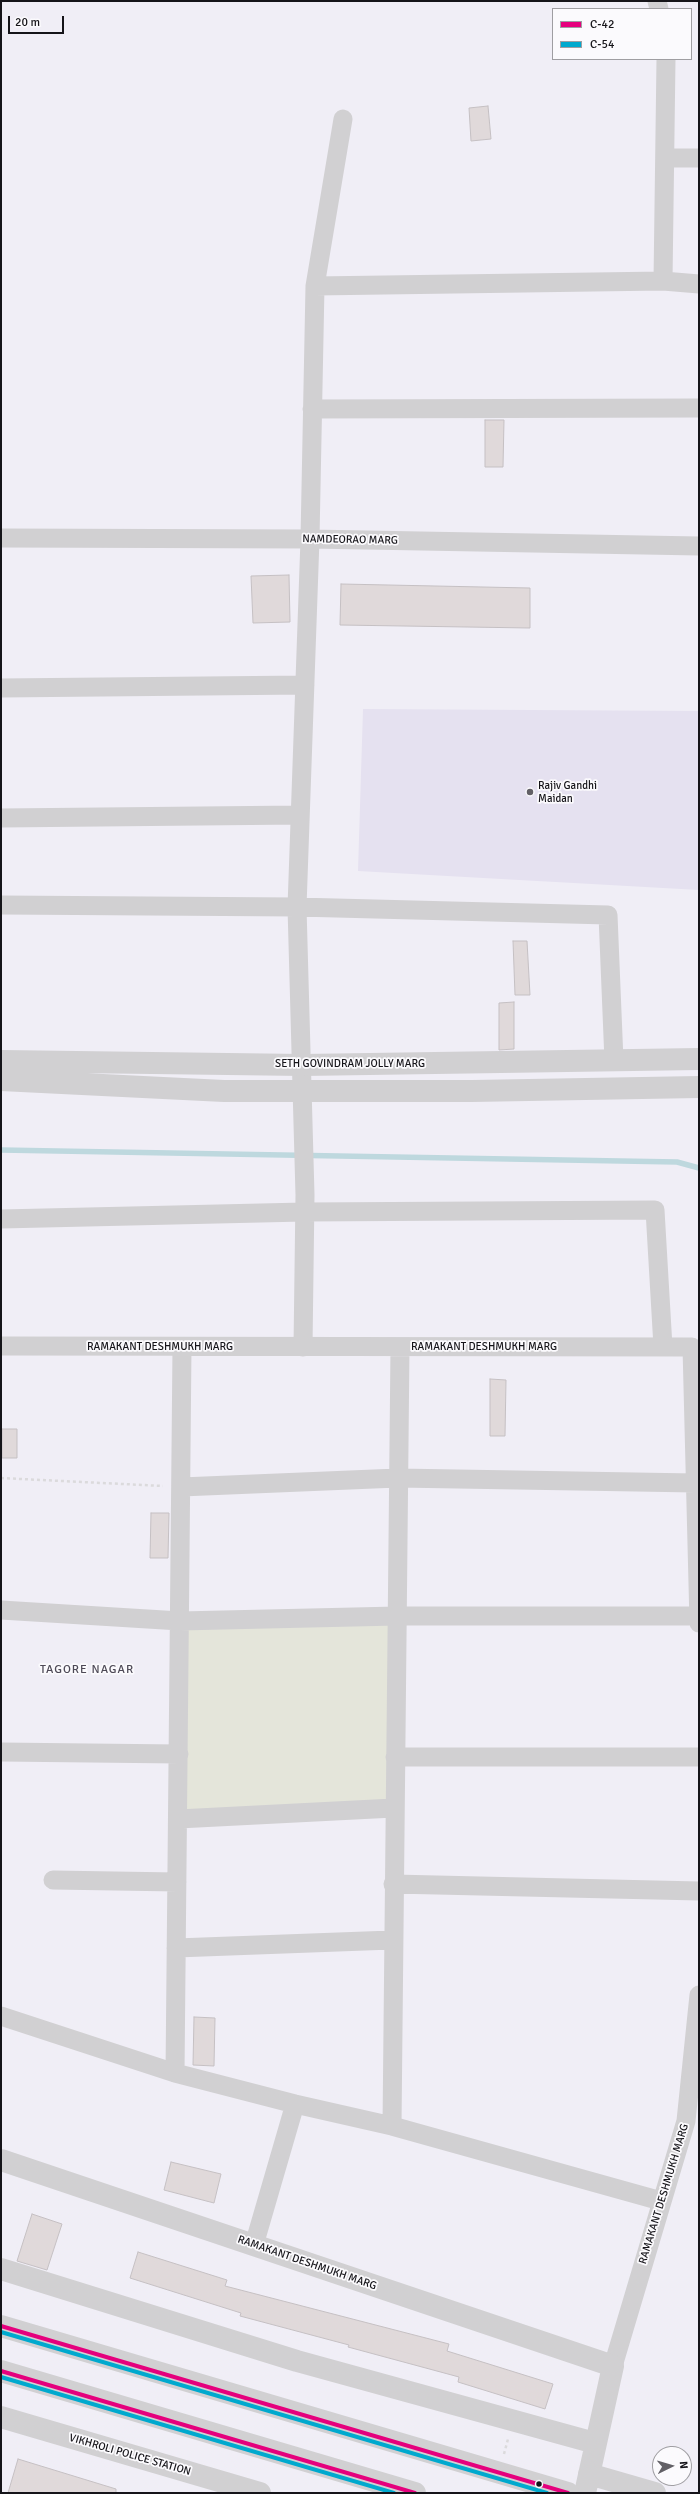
<!DOCTYPE html>
<style>
body{margin:0}
#map{position:relative;width:700px;height:2494px;overflow:hidden;background:#f0eef6;font-family:Signika,sans-serif}
canvas{display:block}
.frame{position:absolute;inset:0;border:2px solid #151419;pointer-events:none}
.legend{position:absolute;left:552px;top:8px;width:140px;height:52px;box-sizing:border-box;background:#fbfafd;border:1px solid #9f9ea2;margin:0;padding:5px 7px;list-style:none;font-size:12px;color:#151419}
.legend li{display:flex;align-items:center;gap:8px;height:20px}
.legend b{width:20px;border:1px solid #9f9ea2}
.north{position:absolute;left:652px;top:2446px;width:40px;height:40px;box-sizing:border-box;background:#fbfafd;border:1px solid #9f9ea2;border-radius:50%;rotate:85deg;font-size:11px;font-weight:700;line-height:16px;text-align:center;color:#151419}
.north::after{content:'';display:block;margin:auto;width:14px;height:18px;background:#626066;clip-path:polygon(50% 0,100% 100%,50% 72%,0 100%)}
.scale{position:absolute;left:8px;top:16px;width:56px;height:18px;box-sizing:border-box;border:2px solid #151419;border-top:0;padding-left:5px;font-size:12px;line-height:14px;white-space:nowrap;color:#151419;-webkit-text-stroke:3px #fbfafd;paint-order:stroke}
</style>
<div id="map">
<canvas width="700" height="2494"></canvas>
<div class="frame"></div>
<ul class="legend">
<li><b style="height:5px;background:#e5007d"></b>C-42</li>
<li><b style="height:5px;background:#00a9ce"></b>C-54</li>
</ul>
<div class="north">N</div>
<div class="scale">20 m</div>
</div>
<script>
const ctx = document.querySelector('canvas').getContext('2d');
ctx.lineJoin = 'round';
function fillPath(path, color) { ctx.fillStyle = color; ctx.fill(path, 'evenodd'); }
const shape = rows => new Path2D(rows.map(r => 'M' + r).join(''));
function stroke(path, color, width, dash) { ctx.strokeStyle = color; ctx.lineWidth = width; ctx.lineCap = dash ? 'butt' : 'round'; ctx.setLineDash(dash || []); ctx.stroke(path); }
function label(font, color, halo, rows, align = 'center') {
  ctx.font = font + ' Signika,sans-serif'; ctx.lineWidth = 3.5; ctx.setLineDash([]); ctx.textBaseline = 'middle'; ctx.strokeStyle = halo; ctx.fillStyle = color; for (const [text, x, y, turn = 0] of rows) {
    ctx.save(); ctx.translate(x, y); ctx.rotate((+turn || 0) * Math.PI / 180); ctx.textAlign = isNaN(turn) ? turn : align; if (halo) ctx.strokeText(text, 0, 0); ctx.fillText(text, 0, 0); ctx.restore();
  }
}
const built = shape([
 [363,709,699,711,699,890,358,871]
]);
const green = shape([
 [397,1616,394,1808,178,1819,180,1621]
]);
const stream = shape([
 [1,1150,677,1162,699,1168]
]);
const building = shape([
 [488,106,491,139,471,141,469,108,488,106],
 [485,420,504,420,503,467,485,467,485,420],
 [289,575,290,622,253,623,251,576,289,575],
 [341,584,530,588,530,628,340,625,341,584],
 [513,941,527,941,530,995,515,995,513,941],
 [514,1002,514,1049,499,1050,499,1003,514,1002],
 [490,1379,506,1380,505,1436,490,1436,490,1379],
 [2,1429,17,1429,17,1458,2,1458,2,1429],
 [151,1513,169,1513,168,1558,150,1558,151,1513],
 [194,2017,215,2018,214,2066,193,2065,194,2017],
 [171,2162,221,2174,214,2203,164,2190,171,2162],
 [32,2214,62,2224,47,2270,17,2261,32,2214],
 [138,2252,227,2280,225,2286,449,2344,447,2351,553,2384,545,2409,458,2382,459,2377,348,2347,349,2345,240,2316,241,2313,130,2278,138,2252],
 [18,2459,116,2489,116,2493,8,2493,18,2459]
]);
const path = shape([
 [1,1478,163,1486],
 [504,2454,508,2439]
]);
const minor = shape([
 [657,1,659,9],
 [665,158,699,158],
 [663,281,666,59],
 [315,286,663,281,699,284],
 [312,409,699,408],
 [1,538,310,539,699,546],
 [1,688,305,685],
 [1,818,300,815],
 [1,905,297,907,608,915,614,1061],
 [1,1219,304,1212,655,1210,663,1347],
 [1,1346,692,1347,699,1623],
 [303,1347,305,1195,297,907,310,539,315,286,343,119],
 [181,1487,398,1478,695,1483],
 [1,1610,180,1621,397,1616,699,1616],
 [1,1752,179,1754],
 [395,1757,699,1757],
 [178,1819,394,1808],
 [53,1880,177,1882],
 [393,1884,699,1891],
 [176,1948,392,1940],
 [1,2016,175,2073,295,2104,392,2126,661,2201],
 [175,2073,182,1347],
 [392,2126,400,1347],
 [254,2245,295,2104],
 [613,2366,686,2121,699,1995]
]);
const tertiary = shape([
 [1,1061,303,1065,699,1059],
 [1,1080,224,1091,472,1091,699,1087],
 [1,2160,613,2366,585,2493],
 [1,2269,297,2361,595,2443],
 [1,2417,260,2493],
 [589,2474,655,2493]
]);
const trunk = shape([
 [1,2326,568,2493],
 [1,2371,415,2493]
]);
const bus1 = shape([
 [1,2326,568,2493],
 [1,2371,415,2493]
]);
const bus2 = shape([
 [1,2332,547,2493],
 [1,2377,394,2493]
]);
const markers = [
 [530,792,4,"#626066"],
 [539,2484,3.5,"#151419"]
];
const streetNames = [
 ["NAMDEORAO MARG",350,540,1],
 ["SETH GOVINDRAM JOLLY MARG",350,1064],
 ["RAMAKANT DESHMUKH MARG",160,1347],
 ["RAMAKANT DESHMUKH MARG",484,1347],
 ["RAMAKANT DESHMUKH MARG",664,2194,-73],
 ["RAMAKANT DESHMUKH MARG",307,2263,19],
 ["VIKHROLI POLICE STATION",130,2455,16]
];
const poiNames = [
 ["Rajiv Gandhi",538,786],
 ["Maidan",538,799]
];
const neighbourhoodNames = [
 ["TAGORE NAGAR",87,1670]
];
fillPath(built, '#e5e1f0');
fillPath(green, '#e4e5da');
stroke(stream, '#bed8de', 5.5);
fillPath(building, '#e0d9da');
stroke(building, '#c5c0c3', 1);
stroke(path, '#dbdadc', 2.5, [3, 3]);
stroke(minor, '#d1d0d2', 19);
stroke(tertiary, '#d1d0d2', 22);
stroke(trunk, '#d1d0d2', 22);
stroke(bus1, '#e5007d', 4);
stroke(bus2, '#00a9ce', 4);
for (const [x, y, r, color] of markers) { const dot = new Path2D(); dot.arc(x, y, r, 0, 2 * Math.PI); ctx.fillStyle = color; ctx.fill(dot); stroke(dot, '#fbfafd', 1.5); }
label('11px', '#151419', '#fbfafd', streetNames);
label('11px', '#151419', '#fbfafd', poiNames, 'left');
ctx.letterSpacing = '1px';
label('12px', '#4d4956', '#fbfafd', neighbourhoodNames);
ctx.letterSpacing = '0px';
</script>
